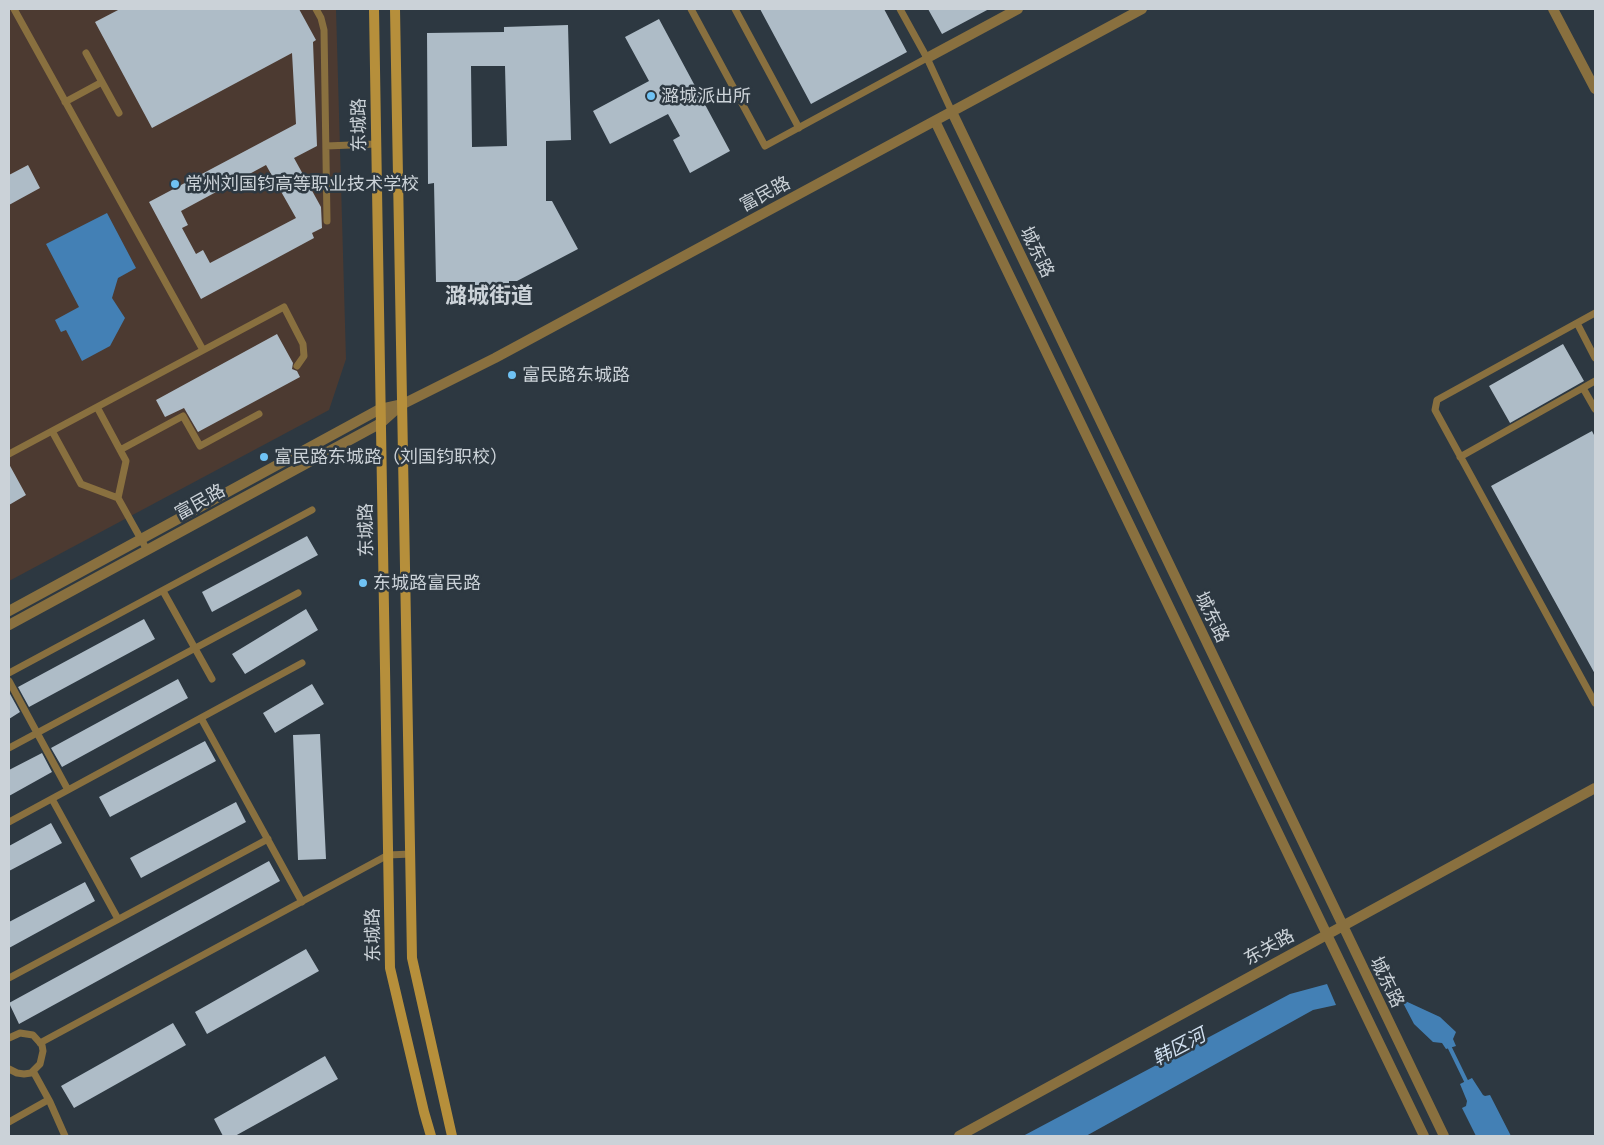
<!DOCTYPE html>
<meta charset="utf-8">
<style>
body{margin:0}
#map{position:relative;width:1604px;height:1145px;overflow:hidden;background:#2d3841;font-family:Lato,sans-serif}
canvas{display:block}
.frame{position:absolute;inset:0;border:10px solid #cbd2d8;pointer-events:none}
</style>
<div id="map">
<canvas width="1604" height="1145"></canvas>
<div class="frame"></div>
</div>
<script>
const ctx = document.querySelector('canvas').getContext('2d');
ctx.lineJoin = 'round';
function fillPath(path, color) { ctx.fillStyle = color; ctx.fill(path, 'evenodd'); }
const shape = rows => new Path2D(rows.map(r => 'M' + r).join(''));
function stroke(path, color, width, dash) { ctx.strokeStyle = color; ctx.lineWidth = width; ctx.lineCap = dash ? 'butt' : 'round'; ctx.setLineDash(dash || []); ctx.stroke(path); }
function label(font, color, halo, rows, align = 'center') {
  ctx.font = font + ' Lato,"Noto Sans SC",sans-serif'; ctx.lineWidth = 5; ctx.setLineDash([]); ctx.textBaseline = 'middle'; ctx.strokeStyle = halo; ctx.fillStyle = color; for (const [text, x, y, turn = 0] of rows) {
    ctx.save(); ctx.translate(x, y); ctx.rotate((+turn || 0) * Math.PI / 180); ctx.textAlign = isNaN(turn) ? turn : align; if (halo) ctx.strokeText(text, 0, 0); ctx.fillText(text, 0, 0); ctx.restore();
  }
}
const education = shape([
 [9,9,336,9,346,359,329,410,9,581]
]);
const water = shape([
 [107,213,136,268,118,278,112,298,125,318,110,346,82,361,66,330,61,332,55,320,79,307,46,244],
 [1327,984,1336,1005,1313,1010,1086,1136,1023,1136,1290,994],
 [1401,999,1440,1017,1456,1032,1453,1039,1456,1046,1446,1049,1442,1043,1433,1042,1414,1024],
 [1472,1078,1483,1095,1485,1096,1490,1095,1511,1136,1476,1136,1462,1108,1466,1106,1467,1101,1460,1084]
]);
const stream = shape([
 [1448,1044,1468,1085]
]);
const building = shape([
 [120,9,299,9,316,40,313,42,317,146,294,158,321,207,322,228,312,233,314,238,201,299,149,202,296,124,292,53,152,128,95,22],
 [266,165,296,218,210,263,203,250,196,254,182,228,188,225,181,211],
 [760,9,884,9,907,52,811,104],
 [928,9,989,9,942,34],
 [659,19,730,151,690,173,673,140,680,136,668,114,610,144,593,111,649,81,625,37],
 [568,25,571,140,546,141,546,201,552,201,578,249,517,281,509,281,509,295,475,296,475,282,436,282,434,183,428,184,427,33,504,32,504,27],
 [471,66,505,66,507,146,472,147],
 [28,165,40,188,9,205,9,175],
 [277,334,293,363,292,369,297,371,300,377,198,432,184,408,165,417,156,400],
 [1563,344,1584,381,1510,423,1489,386],
 [1592,431,1595,437,1595,674,1491,486],
 [9,464,26,495,9,505],
 [307,536,318,555,212,612,202,592],
 [306,609,318,630,245,674,232,654],
 [144,619,155,639,29,707,18,687],
 [178,679,188,698,62,767,51,748],
 [312,684,324,704,275,733,263,713],
 [9,692,20,712,9,719],
 [320,734,326,859,298,860,293,735],
 [205,741,216,761,110,817,99,797],
 [42,753,52,772,9,796,9,770],
 [236,802,246,822,141,878,130,858],
 [51,823,62,843,9,871,9,846],
 [269,861,280,881,19,1024,9,1003],
 [85,882,95,901,9,948,9,922],
 [306,949,319,971,207,1034,195,1012],
 [173,1023,186,1045,74,1108,61,1086],
 [325,1056,338,1079,235,1136,223,1136,214,1119]
]);
const service = shape([
 [14,9,203,350],
 [316,9,321,18,324,30,327,221],
 [691,9,765,146,927,58],
 [735,9,799,128],
 [900,9,927,58,952,112],
 [86,53,119,113],
 [65,102,102,82],
 [326,146,376,144],
 [1595,313,1437,400,1435,410,1595,703],
 [1577,323,1595,358],
 [1583,388,1595,409],
 [97,407,126,461,118,498],
 [52,431,81,484,118,498,147,550],
 [120,450,183,416,200,446,259,414],
 [9,454,284,307,303,344,304,356,297,366],
 [1460,457,1595,381],
 [163,591,212,679],
 [9,673,312,510],
 [9,681,68,790],
 [201,718,302,902],
 [9,748,298,593],
 [52,799,118,919],
 [9,822,302,663],
 [9,978,268,839],
 [9,1038,20,1033,33,1035,42,1045,43,1051,40,1064,31,1073,24,1074,17,1073,9,1069],
 [40,1043,388,855,411,854],
 [33,1071,50,1102,65,1136],
 [9,1122,48,1100]
]);
const minor = shape([
 [1553,9,1595,89],
 [927,58,1018,9]
]);
const tertiary = shape([
 [952,112,1444,1136],
 [935,121,1424,1136],
 [9,611,380,409,403,404,495,358,1142,9],
 [9,625,381,423,400,406],
 [959,1136,1595,788]
]);
const secondary = shape([
 [374,9,390,968,424,1112,431,1136],
 [395,9,412,958,452,1136]
]);
const markers = [
 [651,96,5,"#6fc2f4"],
 [175,184,5,"#6fc2f4"],
 [512,375,5,"#6fc2f4"],
 [264,457,5,"#6fc2f4"],
 [363,583,5,"#6fc2f4"]
];
const poiNames = [
 ["潞城派出所",661,96],
 ["常州刘国钧高等职业技术学校",185,184],
 ["富民路东城路",522,375],
 ["富民路东城路（刘国钧职校）",274,457],
 ["东城路富民路",373,583]
];
const streetNames = [
 ["东城路",359,125,-91],
 ["富民路",765,194,-28],
 ["城东路",1037,252,64],
 ["富民路",200,502,-29],
 ["东城路",366,530,-91],
 ["城东路",1212,617,64],
 ["东城路",373,935,-91],
 ["东关路",1269,947,-29],
 ["城东路",1387,982,64]
];
const waterNames = [
 ["韩区河",1179,1047,-28]
];
const districtNames = [
 ["潞城街道",489,296]
];
fillPath(education, '#4c3a31');
fillPath(water, '#4380b5');
stroke(stream, '#4380b5', 4);
fillPath(building, '#aebcc7');
stroke(service, '#89703f', 7);
stroke(minor, '#89703f', 10);
stroke(tertiary, '#89703f', 10);
stroke(secondary, '#b68f3b', 10);
for (const [x, y, r, color] of markers) { const dot = new Path2D(); dot.arc(x, y, r, 0, 2 * Math.PI); ctx.fillStyle = color; ctx.fill(dot); stroke(dot, '#2d3841', 2); }
label('18px', '#cbd2d8', '#2d3841', poiNames, 'left');
label('18px', '#cbd2d8', '#2d3841', streetNames);
label('italic 19px', '#d1e0f0', '#2d3841', waterNames);
label('bold 22px', '#cbd2d8', '#2d3841', districtNames);
</script>
